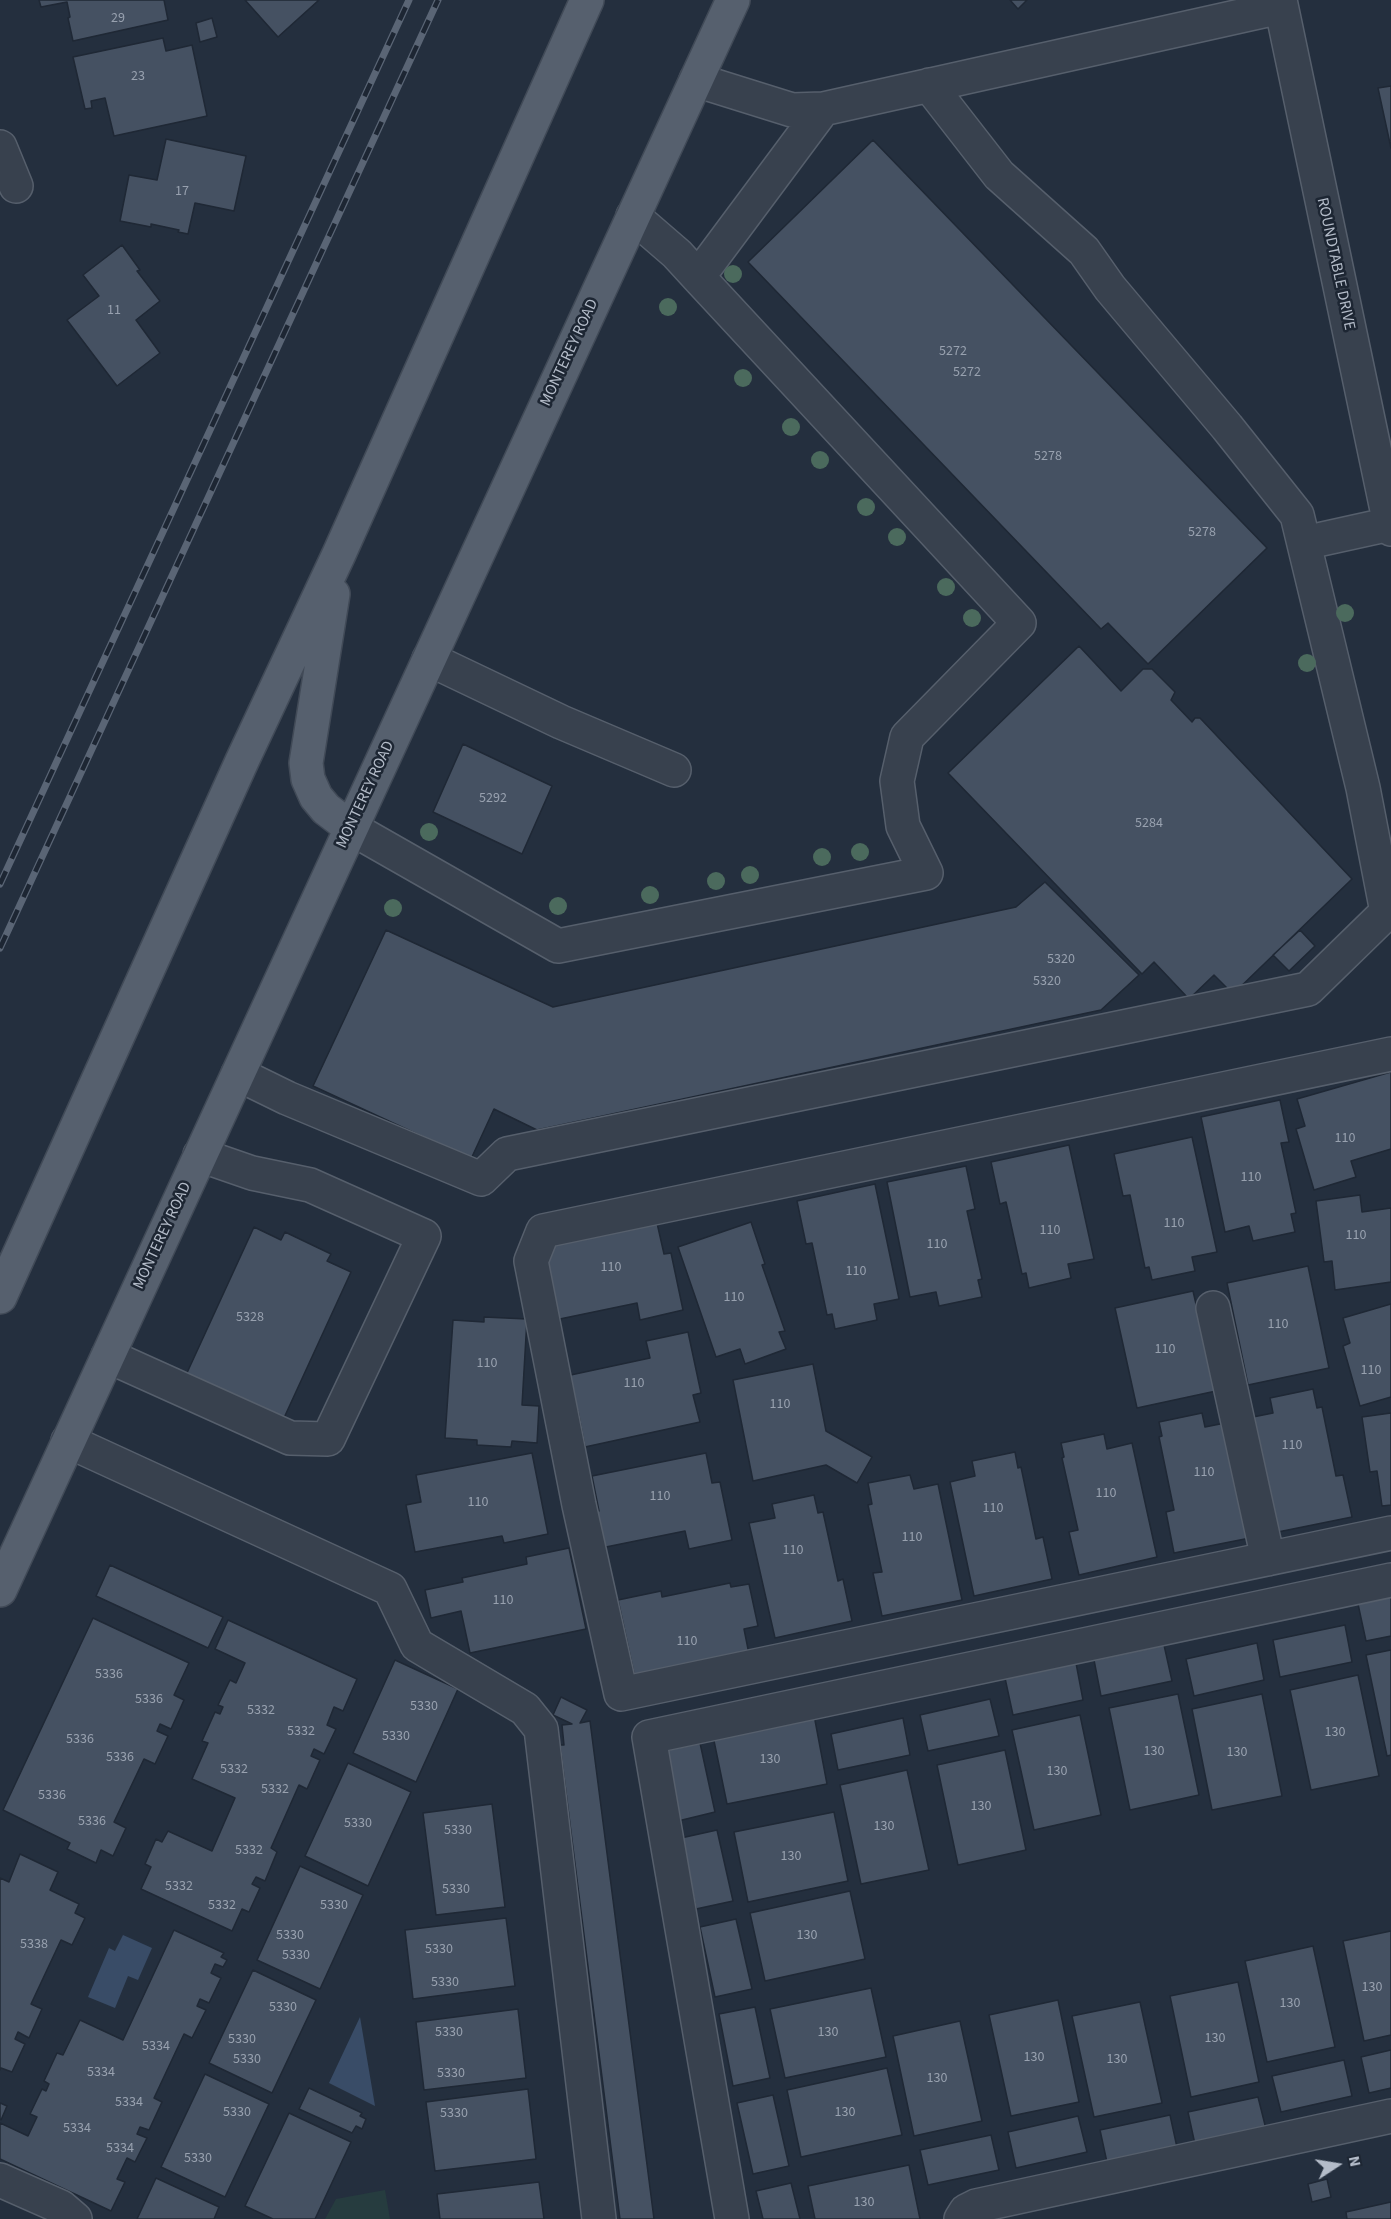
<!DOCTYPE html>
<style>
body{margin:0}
#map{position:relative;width:1391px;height:2219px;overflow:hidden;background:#242f3e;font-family:"Source Sans 3",sans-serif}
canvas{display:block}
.north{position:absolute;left:1307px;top:2135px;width:60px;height:60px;-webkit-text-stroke:4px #1d2633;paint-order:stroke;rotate:78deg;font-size:16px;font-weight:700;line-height:24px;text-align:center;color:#b4bcc9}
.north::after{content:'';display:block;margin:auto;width:21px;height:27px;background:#b4bcc9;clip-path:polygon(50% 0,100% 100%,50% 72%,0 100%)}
</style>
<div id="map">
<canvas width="1391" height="2219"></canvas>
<div class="north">N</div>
</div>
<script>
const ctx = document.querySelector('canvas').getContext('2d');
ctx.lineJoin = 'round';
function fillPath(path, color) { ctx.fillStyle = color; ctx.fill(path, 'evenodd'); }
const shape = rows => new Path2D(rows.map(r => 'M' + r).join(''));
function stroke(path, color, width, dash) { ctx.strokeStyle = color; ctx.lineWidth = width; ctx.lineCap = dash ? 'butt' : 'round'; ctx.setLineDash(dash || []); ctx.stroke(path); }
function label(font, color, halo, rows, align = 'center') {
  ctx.font = font + ' "Source Sans 3",sans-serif'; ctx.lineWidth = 5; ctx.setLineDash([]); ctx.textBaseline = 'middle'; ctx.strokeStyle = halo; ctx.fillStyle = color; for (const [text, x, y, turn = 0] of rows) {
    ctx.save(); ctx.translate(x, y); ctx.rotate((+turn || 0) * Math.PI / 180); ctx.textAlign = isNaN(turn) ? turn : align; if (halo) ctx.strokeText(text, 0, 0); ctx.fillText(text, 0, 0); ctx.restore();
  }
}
const green = shape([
 [385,2190,390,2219,325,2219,336,2199]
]);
const water = shape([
 [123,1935,152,1948,138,1980,128,1976,115,2008,88,1997,109,1948,115,1951],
 [360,2017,375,2106,329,2083]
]);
const building = shape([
 [39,0,164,0,168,20,73,41,68,18,70,17,67,2,41,7,39,0],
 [245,0,319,0,278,37,245,0],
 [1010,0,1027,0,1018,9,1010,0],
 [212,18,217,37,200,42,196,23,212,18],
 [163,38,166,51,192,45,207,116,114,136,105,98,91,101,92,108,85,109,73,57,163,38],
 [1391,86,1391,148,1378,88,1391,86],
 [166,139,246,156,234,211,195,203,188,234,178,232,179,230,151,224,151,227,120,221,129,175,157,180,166,139],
 [873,140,1267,548,1148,664,1108,623,1101,629,748,262,873,140],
 [122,245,140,270,137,271,160,301,136,320,160,353,117,386,67,320,99,296,83,275,122,245],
 [1079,646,1121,691,1143,669,1152,669,1175,692,1171,700,1192,722,1195,718,1200,718,1352,879,1233,994,1214,975,1189,999,1154,962,1142,974,948,773,1079,646],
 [463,744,552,786,522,854,433,812,463,744],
 [1045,882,1139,975,1101,1010,537,1130,494,1109,471,1159,313,1086,386,930,553,1007,1016,907,1045,882],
 [1300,930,1315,946,1289,971,1273,955,1300,930],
 [1391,1072,1391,1149,1351,1161,1356,1177,1314,1190,1296,1129,1305,1126,1297,1099,1391,1072],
 [1280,1100,1289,1142,1281,1143,1296,1213,1291,1214,1295,1232,1253,1241,1249,1226,1225,1232,1201,1117,1280,1100],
 [1192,1137,1217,1252,1192,1257,1195,1271,1152,1280,1149,1267,1145,1268,1130,1195,1123,1196,1114,1154,1192,1137],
 [1069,1145,1094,1259,1068,1264,1071,1278,1029,1288,1026,1273,1022,1274,1006,1202,1000,1204,991,1162,1069,1145],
 [966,1166,975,1209,967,1211,982,1279,978,1280,982,1297,939,1306,936,1292,910,1297,887,1182,966,1166],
 [875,1184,899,1299,874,1304,877,1320,835,1329,832,1314,827,1315,812,1243,806,1244,797,1201,875,1184],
 [1360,1195,1362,1212,1391,1208,1391,1282,1335,1290,1332,1261,1324,1262,1316,1201,1360,1195],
 [751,1222,765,1264,762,1265,785,1331,779,1332,786,1349,745,1364,740,1349,716,1357,678,1247,751,1222],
 [657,1223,664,1254,671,1253,683,1310,640,1320,637,1303,555,1320,544,1247,657,1223],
 [254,1227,281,1240,285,1232,331,1254,327,1261,351,1272,283,1420,186,1375,254,1227],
 [1308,1266,1329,1368,1248,1385,1227,1283,1308,1266],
 [1193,1291,1216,1391,1137,1408,1115,1308,1193,1291],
 [1391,1304,1391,1397,1360,1406,1343,1346,1350,1343,1343,1318,1391,1304],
 [484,1317,527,1319,522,1405,539,1406,537,1443,512,1441,511,1447,477,1445,477,1440,445,1438,453,1320,484,1322,484,1317],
 [688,1332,701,1393,693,1395,700,1422,585,1447,578,1411,574,1411,566,1376,650,1358,646,1341,688,1332],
 [813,1364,826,1431,872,1457,857,1483,826,1465,753,1481,733,1380,813,1364],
 [1313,1389,1317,1408,1322,1407,1336,1476,1343,1475,1352,1517,1273,1533,1248,1418,1273,1413,1270,1398,1313,1389],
 [1202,1413,1205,1427,1230,1422,1255,1537,1174,1553,1166,1512,1174,1510,1159,1437,1162,1436,1159,1422,1202,1413],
 [1391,1413,1391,1505,1382,1506,1377,1471,1370,1472,1362,1417,1391,1413],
 [1104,1434,1107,1449,1132,1443,1157,1557,1079,1575,1069,1532,1078,1530,1062,1458,1064,1457,1061,1443,1104,1434],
 [1015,1452,1018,1468,1021,1467,1036,1539,1043,1537,1052,1579,974,1596,950,1482,975,1476,972,1461,1015,1452],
 [532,1453,548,1534,504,1543,502,1536,415,1552,406,1505,421,1502,416,1475,532,1453],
 [706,1453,712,1483,720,1482,732,1540,689,1549,685,1531,601,1548,594,1512,599,1511,592,1476,706,1453],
 [910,1475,914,1489,938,1484,962,1600,882,1616,873,1573,882,1572,868,1505,872,1504,868,1483,910,1475],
 [814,1495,818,1513,823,1512,838,1581,843,1579,852,1621,775,1638,749,1523,775,1518,772,1504,814,1495],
 [569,1548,586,1629,470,1653,461,1611,431,1618,425,1590,463,1582,462,1578,527,1564,526,1557,569,1548],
 [110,1565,223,1617,208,1648,96,1596,110,1565],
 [730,1583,731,1587,749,1584,758,1626,744,1629,749,1654,635,1678,618,1600,661,1591,662,1597,730,1583],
 [1391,1597,1391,1636,1366,1641,1358,1604,1391,1597],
 [93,1618,189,1663,174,1695,184,1700,171,1729,160,1724,157,1731,168,1736,155,1764,144,1759,114,1822,126,1828,113,1856,101,1850,96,1863,67,1849,70,1843,3,1810,93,1618],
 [228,1620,357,1679,343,1711,334,1707,327,1725,336,1729,324,1754,314,1749,311,1756,320,1760,307,1789,299,1785,271,1848,277,1852,265,1881,256,1877,252,1884,260,1888,249,1912,242,1909,232,1931,141,1889,151,1867,145,1864,156,1839,162,1842,168,1831,212,1851,235,1798,192,1779,208,1743,202,1741,215,1712,220,1714,223,1707,218,1705,230,1680,236,1683,245,1663,215,1649,228,1620],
 [1345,1625,1352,1662,1280,1677,1273,1640,1345,1625],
 [1257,1643,1264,1680,1194,1696,1186,1659,1257,1643],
 [1164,1645,1172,1681,1101,1696,1094,1660,1164,1645],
 [1391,1650,1391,1755,1387,1756,1366,1655,1391,1650],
 [395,1660,458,1689,416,1782,353,1753,395,1660],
 [1076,1663,1083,1700,1013,1715,1005,1678,1076,1663],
 [1358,1675,1379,1776,1311,1790,1290,1690,1358,1675],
 [1178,1694,1199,1795,1130,1810,1109,1708,1178,1694],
 [1262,1694,1282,1796,1212,1810,1192,1709,1262,1694],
 [561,1697,587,1710,580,1723,590,1721,654,2219,620,2219,560,1745,564,1745,562,1725,572,1724,553,1715,561,1697],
 [990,1699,999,1736,928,1751,920,1715,990,1699],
 [814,1715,827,1784,727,1804,713,1736,814,1715],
 [1080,1715,1101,1815,1034,1830,1012,1730,1080,1715],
 [903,1718,910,1755,838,1770,831,1734,903,1718],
 [700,1743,715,1812,678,1821,663,1751,700,1743],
 [1005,1750,1026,1850,958,1865,937,1765,1005,1750],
 [348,1763,411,1792,368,1886,305,1856,348,1763],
 [907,1770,929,1870,861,1884,840,1785,907,1770],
 [492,1804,505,1907,436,1915,423,1813,492,1804],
 [834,1812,848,1881,748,1902,734,1832,834,1812],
 [717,1830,733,1901,696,1909,681,1838,717,1830],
 [20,1854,58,1872,50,1890,79,1904,75,1913,85,1918,72,1945,61,1940,31,2004,42,2009,29,2038,18,2032,15,2039,25,2044,12,2072,1,2068,0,2070,0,1878,9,1882,20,1854],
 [300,1866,363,1895,320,1989,257,1960,300,1866],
 [850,1891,865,1959,765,1981,750,1913,850,1891],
 [506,1918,515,1986,413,1999,405,1930,506,1918],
 [736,1919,752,1989,715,1997,700,1927,736,1919],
 [174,1930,224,1953,221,1957,227,1960,223,1967,215,1964,211,1973,221,1978,209,2003,200,1999,197,2006,206,2010,192,2038,184,2034,154,2098,162,2102,149,2130,140,2127,137,2134,147,2138,135,2162,127,2158,117,2179,125,2182,111,2211,0,2159,0,2123,28,2136,37,2117,30,2114,42,2089,46,2091,49,2084,44,2081,57,2053,63,2055,80,2020,123,2040,174,1930],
 [1391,1931,1391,2035,1364,2041,1343,1941,1391,1931],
 [1313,1946,1335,2047,1267,2062,1245,1961,1313,1946],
 [253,1970,316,2000,272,2093,209,2063,253,1970],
 [1238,1982,1259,2082,1191,2097,1170,1996,1238,1982],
 [871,1988,886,2057,785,2078,770,2009,871,1988],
 [1058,2000,1079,2102,1011,2116,989,2015,1058,2000],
 [1140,2002,1162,2103,1094,2117,1072,2016,1140,2002],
 [755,2007,770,2078,733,2086,719,2014,755,2007],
 [518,2009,526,2078,424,2090,416,2022,518,2009],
 [960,2021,982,2121,914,2136,893,2036,960,2021],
 [1391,2050,1391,2088,1369,2093,1361,2057,1391,2050],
 [1344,2060,1352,2096,1281,2112,1272,2076,1344,2060],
 [887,2068,902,2135,801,2157,787,2090,887,2068],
 [205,2074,269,2104,225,2197,161,2167,205,2074],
 [309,2088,362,2113,360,2116,366,2119,362,2129,356,2126,352,2133,299,2109,309,2088],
 [528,2089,536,2159,435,2171,426,2102,528,2089],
 [773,2095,789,2166,753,2174,737,2103,773,2095],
 [1258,2097,1267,2133,1196,2149,1188,2112,1258,2097],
 [0,2103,7,2106,1,2120,0,2119,0,2103],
 [289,2113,351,2142,315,2219,273,2219,245,2206,289,2113],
 [1170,2115,1178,2152,1108,2167,1100,2130,1170,2115],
 [1078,2116,1087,2152,1016,2168,1008,2132,1078,2116],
 [991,2135,999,2170,928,2185,920,2150,991,2135],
 [909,2165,920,2219,815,2219,808,2186,909,2165],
 [156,2178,219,2207,214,2219,137,2219,156,2178],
 [1327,2179,1331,2197,1312,2202,1308,2184,1327,2179],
 [539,2182,544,2219,440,2219,437,2194,539,2182],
 [791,2183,800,2219,763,2219,756,2191,791,2183],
 [1391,2202,1391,2219,1347,2219,1346,2212,1391,2202]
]);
const minor = shape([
 [1280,0,1391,529],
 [696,80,792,110,823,109,1281,7],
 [0,147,16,186],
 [698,277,823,109],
 [1304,543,1390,524],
 [429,659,561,722,674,770],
 [351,828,558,946,926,873,903,826,897,781,907,737,1019,623,698,277,677,254,633,216],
 [1391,1054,543,1231,531,1261,579,1505,621,1694,1391,1533],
 [238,1074,287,1098,481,1179,507,1154,1308,989,1387,912,1363,788,1297,515,1227,427,1110,288,1084,251,999,175,929,85],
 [1213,1308,1268,1559],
 [108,1356,290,1438,328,1439,424,1236,310,1185,252,1173,200,1155],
 [68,1441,390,1589,417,1645,525,1709,541,1729,599,2219],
 [0,2180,61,2207,75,2219],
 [732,2219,649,1737,1391,1580],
 [961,2219,966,2211,976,2206,1391,2116]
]);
const major = shape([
 [333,594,306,763,308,779,316,797,326,809,351,828],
 [0,1297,242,761,339,554,587,0],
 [0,1590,733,0]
]);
const rail = shape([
 [0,884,409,0],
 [0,948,438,0]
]);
const trees = [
 [733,274],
 [668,307],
 [743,378],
 [791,427],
 [820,460],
 [866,507],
 [897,537],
 [946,587],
 [1345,613],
 [972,618],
 [1307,663],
 [429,832],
 [860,852],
 [822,857],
 [750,875],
 [716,881],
 [650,895],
 [558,906],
 [393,908]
];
const numberNames = [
 ["29",118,19],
 ["23",138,77],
 ["17",182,192],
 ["11",114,311],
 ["5272",953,352],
 ["5272",967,373],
 ["5278",1048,457],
 ["5278",1202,533],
 ["5292",493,799],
 ["5284",1149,824],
 ["5320",1061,960],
 ["5320",1047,982],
 ["110",1345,1139],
 ["110",1251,1178],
 ["110",1174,1224],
 ["110",1050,1231],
 ["110",1356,1236],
 ["110",937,1245],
 ["110",611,1268],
 ["110",856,1272],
 ["110",734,1298],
 ["5328",250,1318],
 ["110",1278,1325],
 ["110",1165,1350],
 ["110",487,1364],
 ["110",1371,1371],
 ["110",634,1384],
 ["110",780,1405],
 ["110",1292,1446],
 ["110",1204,1473],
 ["110",1106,1494],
 ["110",660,1497],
 ["110",478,1503],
 ["110",993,1509],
 ["110",912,1538],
 ["110",793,1551],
 ["110",503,1601],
 ["110",687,1642],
 ["5336",109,1675],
 ["5336",149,1700],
 ["5330",424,1707],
 ["5332",261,1711],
 ["5332",301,1732],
 ["130",1335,1733],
 ["5330",396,1737],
 ["5336",80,1740],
 ["130",1154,1752],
 ["130",1237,1753],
 ["5336",120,1758],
 ["130",770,1760],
 ["5332",234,1770],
 ["130",1057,1772],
 ["5332",275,1790],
 ["5336",52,1796],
 ["130",981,1807],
 ["5336",92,1822],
 ["5330",358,1824],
 ["130",884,1827],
 ["5330",458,1831],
 ["5332",249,1851],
 ["130",791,1857],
 ["5332",179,1887],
 ["5330",456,1890],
 ["5332",222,1906],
 ["5330",334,1906],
 ["5330",290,1936],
 ["130",807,1936],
 ["5338",34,1945],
 ["5330",439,1950],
 ["5330",296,1956],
 ["5330",445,1983],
 ["130",1372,1988],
 ["130",1290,2004],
 ["5330",283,2008],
 ["5330",449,2033],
 ["130",828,2033],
 ["130",1215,2039],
 ["5330",242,2040],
 ["5334",156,2047],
 ["130",1034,2058],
 ["5330",247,2060],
 ["130",1117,2060],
 ["5334",101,2073],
 ["5330",451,2074],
 ["130",937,2079],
 ["5334",129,2103],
 ["5330",237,2113],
 ["130",845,2113],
 ["5330",454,2114],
 ["5334",77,2129],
 ["5334",120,2149],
 ["5330",198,2159],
 ["130",864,2203]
];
const streetNames = [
 ["ROUNDTABLE DRIVE",1335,264,78],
 ["MONTEREY ROAD",570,353,-65],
 ["MONTEREY ROAD",366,795,-65],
 ["MONTEREY ROAD",163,1236,-65]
];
fillPath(green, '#263c3f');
fillPath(water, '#394c67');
fillPath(building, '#455162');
stroke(building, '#1f2835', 1.5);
stroke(minor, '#565f6c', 36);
stroke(major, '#414a57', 36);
stroke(minor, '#38414e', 33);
stroke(major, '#56606e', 33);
stroke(rail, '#5a6575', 7);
stroke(rail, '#1d2633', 4.5, [14]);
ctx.fillStyle = '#4b6a5d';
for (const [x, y] of trees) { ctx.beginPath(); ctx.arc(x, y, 9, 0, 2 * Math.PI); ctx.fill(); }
label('14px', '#98a1af', null, numberNames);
label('16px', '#b4bcc9', '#1d2633', streetNames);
</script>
